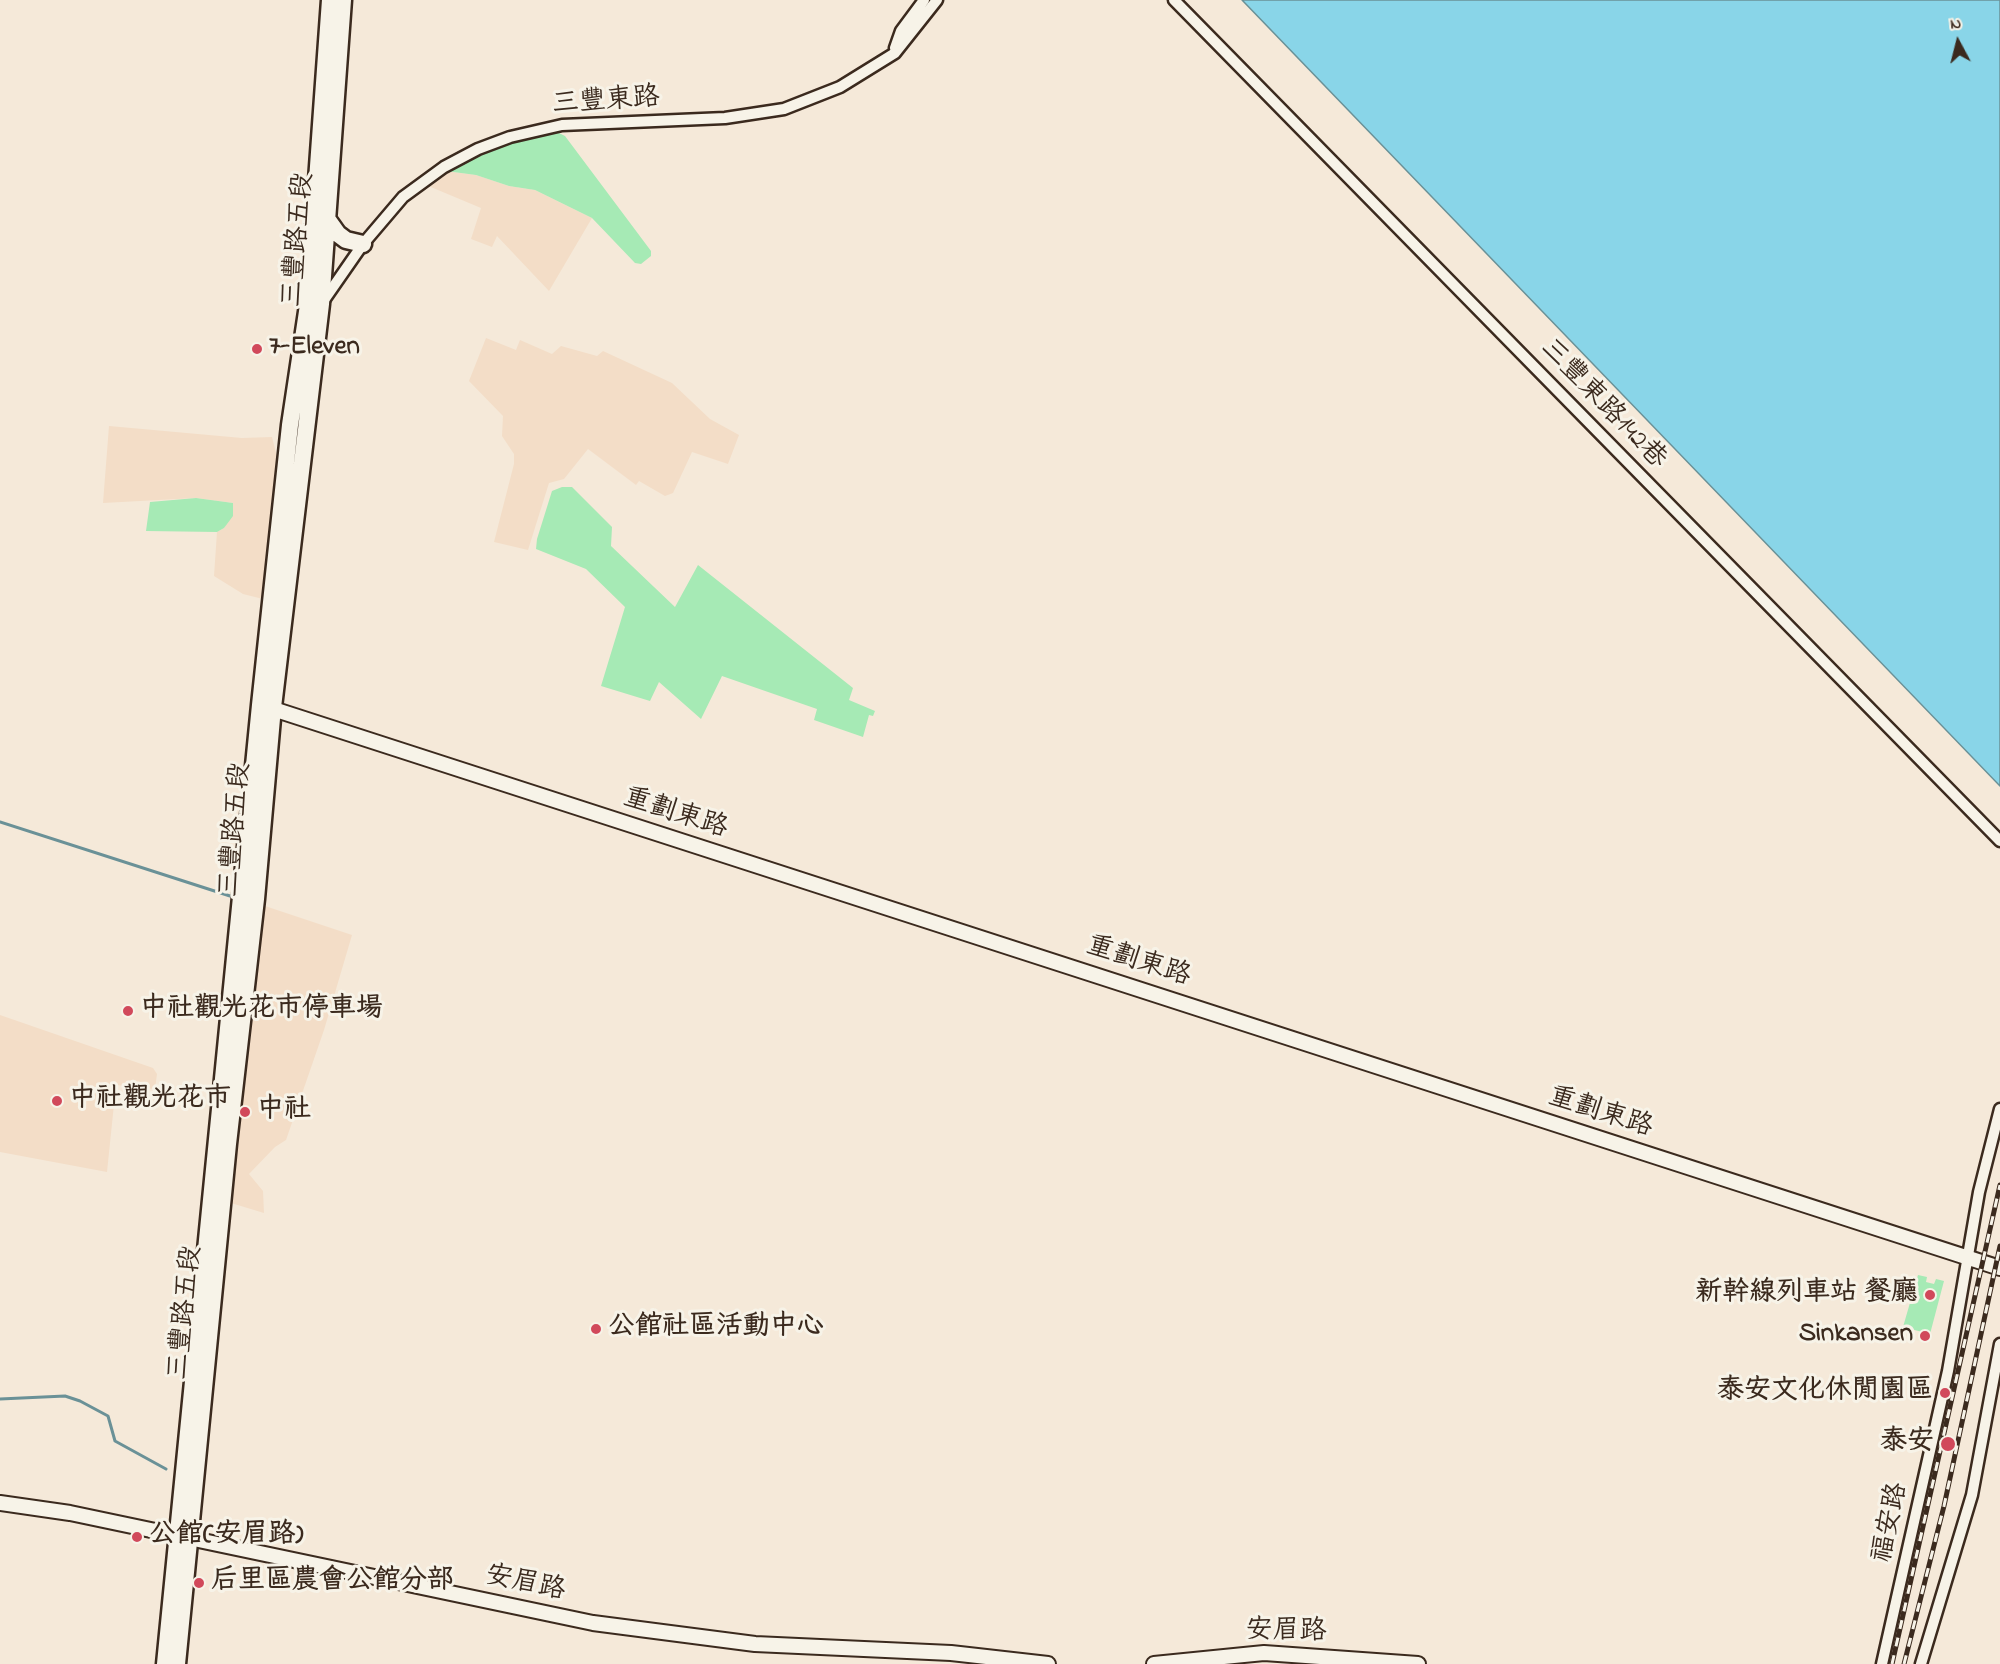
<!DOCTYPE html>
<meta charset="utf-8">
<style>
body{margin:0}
#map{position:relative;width:2000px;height:1664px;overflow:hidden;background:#f5e9d9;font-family:"Indie Flower",sans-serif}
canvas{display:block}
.north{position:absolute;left:1928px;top:12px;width:60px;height:60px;-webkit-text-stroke:4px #f7f3e8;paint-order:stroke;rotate:353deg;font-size:16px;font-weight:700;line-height:24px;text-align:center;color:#3b2a1e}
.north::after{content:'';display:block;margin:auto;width:21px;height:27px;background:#3b2a1e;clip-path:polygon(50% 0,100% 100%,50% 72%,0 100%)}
</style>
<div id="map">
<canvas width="2000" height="1664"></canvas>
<div class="north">N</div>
</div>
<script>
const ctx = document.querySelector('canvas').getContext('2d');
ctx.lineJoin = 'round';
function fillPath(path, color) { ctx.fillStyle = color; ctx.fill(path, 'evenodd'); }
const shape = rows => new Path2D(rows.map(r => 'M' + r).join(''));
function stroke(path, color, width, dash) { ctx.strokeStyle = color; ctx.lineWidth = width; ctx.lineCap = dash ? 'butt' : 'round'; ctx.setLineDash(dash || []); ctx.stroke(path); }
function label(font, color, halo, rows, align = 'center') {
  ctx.font = font + ' "Indie Flower","LXGW WenKai TC",sans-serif'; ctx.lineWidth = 6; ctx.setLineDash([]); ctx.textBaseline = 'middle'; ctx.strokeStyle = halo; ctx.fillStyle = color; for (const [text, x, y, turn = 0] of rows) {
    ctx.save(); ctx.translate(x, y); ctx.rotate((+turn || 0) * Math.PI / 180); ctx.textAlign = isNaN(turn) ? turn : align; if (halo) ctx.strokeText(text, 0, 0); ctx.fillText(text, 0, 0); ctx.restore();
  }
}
const built = shape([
 [446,171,476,175,509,186,535,190,592,218,549,291,497,236,492,247,471,239,481,208,426,185],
 [486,338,516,350,520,340,552,354,561,346,597,356,603,351,672,383,710,419,739,435,728,464,692,452,673,493,665,496,639,481,636,485,588,449,564,479,549,483,528,550,494,542,514,464,514,454,502,436,503,416,469,381],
 [109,426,242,438,272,437,278,461,267,600,243,594,214,576,217,532,224,528,233,503,196,498,103,503],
 [262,905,352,935,324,1030,286,1140,275,1147,249,1174,263,1191,264,1213,231,1203],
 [0,1015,153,1068,157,1074,155,1089,116,1085,107,1172,0,1152]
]);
const green = shape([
 [547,133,559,133,565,136,651,251,651,256,641,264,635,263,592,218,535,190,509,186,476,175,446,171,503,144],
 [562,487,572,487,612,527,611,546,675,607,698,565,853,688,849,700,875,711,873,716,869,715,863,737,814,720,817,709,722,676,701,719,659,682,650,701,601,686,625,607,586,569,536,549,537,539,552,491],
 [196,498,233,503,233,516,224,528,217,532,146,531,150,502],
 [1918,1275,1927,1277,1926,1282,1934,1284,1936,1279,1944,1281,1930,1334,1903,1327]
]);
const water = shape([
 [1242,0,2000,0,2000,786,1242,0]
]);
const stream = shape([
 [0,822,230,896],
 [0,1399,65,1396,80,1401,108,1416,115,1441,166,1469]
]);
const minor = shape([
 [1174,0,2000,841],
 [895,48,901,31,924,0],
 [322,303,363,244,403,197,444,167,478,149,510,137,562,125,725,118,784,109,840,87,895,53,937,0],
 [1882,1664,1948,1371,1979,1192,2000,1109],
 [1921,1664,1972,1495,2000,1344]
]);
const tertiary = shape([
 [264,706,2000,1268],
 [0,1503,70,1513,593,1623,755,1644,951,1653,1048,1664],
 [1154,1664,1264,1653,1418,1664]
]);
const primary = shape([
 [328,220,338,234,346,240,363,244],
 [165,1664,260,705,290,425,308,305,330,0],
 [177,1664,228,1144,256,899,273,707,321,304,343,0]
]);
const rail = shape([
 [1892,1664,2000,1185],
 [1904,1664,1944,1506,2000,1246]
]);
const markers = [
 [257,349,6,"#d1495b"],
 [128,1011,6,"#d1495b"],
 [57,1101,6,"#d1495b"],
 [245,1112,6,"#d1495b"],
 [1930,1295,6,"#d1495b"],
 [596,1329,6,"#d1495b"],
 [1925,1336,6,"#d1495b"],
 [1945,1393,6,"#d1495b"],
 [1948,1444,8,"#d1495b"],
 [137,1537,6,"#d1495b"],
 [199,1583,6,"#d1495b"]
];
const streetNames = [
 ["三豐東路",606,103,-4],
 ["三豐路五段",300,240,-85],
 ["三豐東路142巷",1602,405,46],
 ["重劃東路",675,815,18],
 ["三豐路五段",237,830,-85],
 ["重劃東路",1138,963,18],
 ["重劃東路",1600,1114,18],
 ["三豐路五段",187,1313,-84],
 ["福安路",1892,1523,-78],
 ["安眉路",525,1585,12],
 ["安眉路",1286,1633,1]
];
const poiNames = [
 ["7-Eleven",269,349],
 ["中社觀光花市停車場",140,1011],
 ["中社觀光花市",69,1101],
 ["中社",257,1112],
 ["新幹線列車站 餐廳",1918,1295,"right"],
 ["公館社區活動中心",608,1329],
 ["Sinkansen",1913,1336,"right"],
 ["泰安文化休閒園區",1933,1393,"right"],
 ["泰安",1934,1444,"right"],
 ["公館(安眉路)",149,1537],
 ["后里區農會公館分部",211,1583]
];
fillPath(built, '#f3ddc7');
fillPath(green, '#a6eab5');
fillPath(water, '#89d5e8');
stroke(water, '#6a9197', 1.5);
stroke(stream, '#6a9197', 3);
stroke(minor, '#3b2a1e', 15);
stroke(tertiary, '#3b2a1e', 18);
stroke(primary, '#3b2a1e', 21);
stroke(minor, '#f7f3e8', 10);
stroke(tertiary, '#f7f3e8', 14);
stroke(primary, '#f7f3e8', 16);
stroke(rail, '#3b2a1e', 5);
stroke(rail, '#f7f3e8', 3, [9]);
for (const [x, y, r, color] of markers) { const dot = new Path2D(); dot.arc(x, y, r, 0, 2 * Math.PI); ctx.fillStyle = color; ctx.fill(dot); stroke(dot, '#f7f3e8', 2); }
label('27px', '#3b2a1e', '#f7f3e8', streetNames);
label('bold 27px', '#3b2a1e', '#f7f3e8', poiNames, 'left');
</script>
